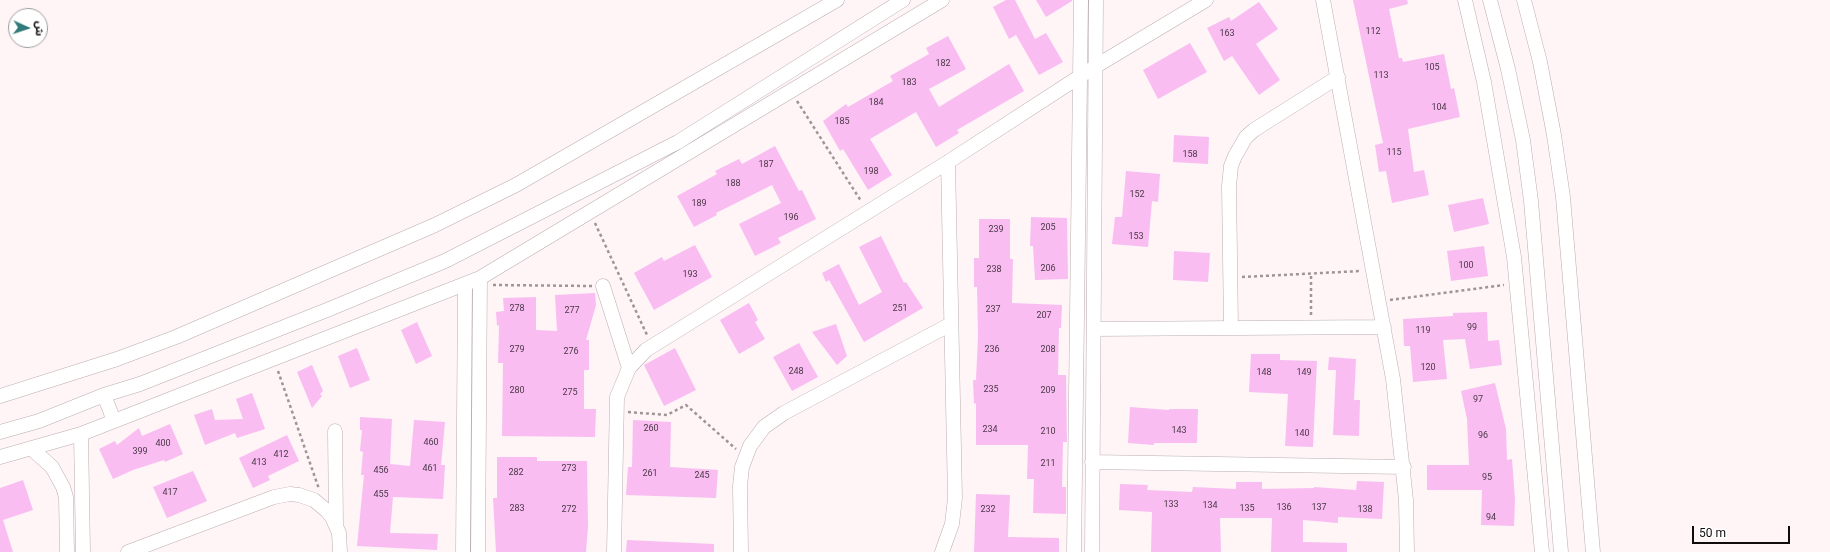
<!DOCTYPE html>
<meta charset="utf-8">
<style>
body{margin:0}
#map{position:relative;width:1830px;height:552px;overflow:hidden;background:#fff4f6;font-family:Roboto,"Noto Sans Arabic",sans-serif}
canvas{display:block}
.north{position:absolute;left:8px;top:8px;width:40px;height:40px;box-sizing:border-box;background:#fff;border:1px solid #9f9e9e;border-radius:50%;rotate:93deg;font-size:11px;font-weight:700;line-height:16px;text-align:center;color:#100c0d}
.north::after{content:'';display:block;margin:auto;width:14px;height:18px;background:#317a7a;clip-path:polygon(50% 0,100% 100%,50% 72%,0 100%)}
.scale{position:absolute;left:1692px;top:526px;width:98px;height:18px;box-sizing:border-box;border:2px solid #100c0d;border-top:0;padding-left:5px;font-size:12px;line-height:14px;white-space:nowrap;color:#100c0d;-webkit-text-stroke:3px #fff;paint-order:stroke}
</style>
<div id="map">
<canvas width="1830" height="552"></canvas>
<div class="north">ش</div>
<div class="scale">50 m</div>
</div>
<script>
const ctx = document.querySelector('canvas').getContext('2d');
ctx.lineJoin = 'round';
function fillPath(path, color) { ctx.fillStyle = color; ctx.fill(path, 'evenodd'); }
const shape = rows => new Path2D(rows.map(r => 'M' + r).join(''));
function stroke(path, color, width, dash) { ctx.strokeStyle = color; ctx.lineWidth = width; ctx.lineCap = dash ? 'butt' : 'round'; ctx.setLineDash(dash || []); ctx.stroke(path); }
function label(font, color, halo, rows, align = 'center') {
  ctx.font = font + ' Roboto,sans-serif'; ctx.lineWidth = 4; ctx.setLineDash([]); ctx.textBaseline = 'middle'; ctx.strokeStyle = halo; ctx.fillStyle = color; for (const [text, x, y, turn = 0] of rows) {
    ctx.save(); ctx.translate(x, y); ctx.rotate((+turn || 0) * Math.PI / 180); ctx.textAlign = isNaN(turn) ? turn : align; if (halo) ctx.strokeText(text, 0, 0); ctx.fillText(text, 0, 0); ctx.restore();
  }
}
const building = shape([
 [1006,0,1015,0,1035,39,1046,33,1063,62,1039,75,1016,35,1009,39,993,7],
 [1036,0,1072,0,1072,1,1046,17],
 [1353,0,1407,0,1408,4,1389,9,1399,58,1402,58,1403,62,1444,54,1451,89,1454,88,1460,117,1408,129,1414,172,1424,170,1429,195,1392,203,1386,171,1379,172,1375,145,1383,143],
 [1259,2,1278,29,1256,44,1280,80,1259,95,1232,56,1224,61,1207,28,1229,17,1231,21],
 [948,36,966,69,929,89,939,107,1009,64,1024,91,957,130,959,133,936,147,916,112,870,139,892,175,868,190,843,149,840,151,823,121,846,104,848,107,893,81,890,76,929,54,926,48],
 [1190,43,1207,72,1158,99,1143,70],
 [1174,135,1209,137,1208,164,1173,162],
 [775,146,799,191,802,190,816,219,778,238,781,243,755,256,739,224,781,203,772,185,716,213,717,215,694,227,677,196,717,174,715,171,739,159,742,164],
 [1126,171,1160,174,1158,202,1152,201,1148,247,1112,244,1115,217,1122,217],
 [1483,198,1489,224,1454,232,1448,205],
 [1031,217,1067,218,1068,279,1035,280,1033,246,1030,246],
 [979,219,1010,219,1010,259,1013,259,1012,303,1062,305,1061,328,1059,328,1058,375,1066,375,1067,442,1063,442,1062,487,1066,487,1066,514,1033,513,1034,479,1027,479,1028,445,976,445,976,403,974,404,973,380,976,380,978,336,977,287,974,287,974,258,979,258],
 [881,236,904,283,906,282,923,308,864,342,829,280,826,282,822,273,839,264,859,305,882,292,859,247],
 [695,245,712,277,654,310,634,273,662,257,664,261],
 [1484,246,1488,276,1451,281,1447,251],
 [1174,251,1210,253,1208,282,1173,280],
 [595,293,596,305,586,340,589,340,589,370,584,370,584,409,596,409,595,437,502,436,503,363,498,363,499,325,497,326,496,312,504,311,503,298,536,297,536,330,557,331,555,295],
 [749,303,758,320,755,322,765,339,739,354,720,320],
 [1487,312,1488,341,1499,340,1502,365,1470,369,1465,339,1443,340,1447,379,1413,382,1410,346,1404,346,1403,319,1453,316,1453,313],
 [417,322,432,356,416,364,401,330],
 [836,324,847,356,837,365,812,332],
 [799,343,818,377,792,391,773,357],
 [357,348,370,380,350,388,338,356],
 [675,348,696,390,664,406,644,365],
 [1251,354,1280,354,1280,360,1317,361,1313,447,1285,446,1288,394,1249,392],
 [1329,357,1356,359,1354,400,1360,400,1359,436,1333,435,1336,370,1328,370],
 [312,365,323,391,320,394,322,396,312,408,297,372],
 [1495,383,1506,429,1507,460,1512,459,1515,500,1514,526,1481,525,1482,490,1427,490,1427,465,1469,465,1467,419,1461,391],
 [252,393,265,429,237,438,235,433,205,445,194,415,212,409,215,420,243,419,236,399],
 [1130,407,1169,410,1169,409,1198,409,1197,443,1154,443,1154,445,1128,443],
 [360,417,392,419,390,464,410,466,414,420,445,422,441,465,445,465,443,499,393,497,390,533,438,534,437,550,357,546,364,475,361,475,363,452,360,451,362,430,360,430],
 [633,420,671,422,670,467,718,470,716,498,626,495,628,467,632,467],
 [170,424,183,454,165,462,164,460,133,470,113,479,99,449,115,441,117,445,139,428,142,436],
 [287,435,299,461,268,476,270,480,253,488,239,458],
 [497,457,537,457,537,461,587,461,588,527,586,552,496,552,493,498,497,498],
 [193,471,207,501,167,518,153,487],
 [23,480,33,510,3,520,13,552,0,552,0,488],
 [1357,481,1384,482,1382,519,1338,517,1338,523,1303,520,1303,542,1347,543,1347,552,1271,552,1272,518,1220,518,1221,552,1151,552,1152,512,1119,510,1120,484,1148,485,1147,490,1192,492,1193,487,1236,489,1236,482,1262,482,1262,489,1314,488,1314,487,1356,490],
 [976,494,1010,495,1008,537,1059,538,1059,552,974,552],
 [627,540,714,544,714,552,626,552]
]);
const path = shape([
 [797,101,861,201],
 [595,223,647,335],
 [1242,277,1361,271],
 [493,285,592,286],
 [1390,300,1504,285],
 [1311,315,1311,274],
 [278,371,319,489],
 [628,412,667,415,686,405,736,449]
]);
const minor = shape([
 [1323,0,1393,379,1406,500,1407,552],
 [1465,0,1484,82,1514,257,1542,552],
 [1490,0,1508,69,1523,140,1531,201,1561,552],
 [1524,0,1540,62,1554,135,1563,197,1593,552],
 [603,286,629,368],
 [1231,328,1229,186,1231,166,1235,156,1246,137,1254,130,1338,77],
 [1094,329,1384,327],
 [104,395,114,421],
 [0,396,117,359,176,337,435,225,516,185,837,0],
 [335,431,336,525],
 [0,432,39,421,104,395,140,384,327,310,445,261,678,142,903,0],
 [81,434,83,552],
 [32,449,52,467,63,487,66,497,67,552],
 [0,457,81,434,480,278,942,0],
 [1092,462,1404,467],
 [128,552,274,497,290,494,299,495,314,500,327,511,332,517,339,533,340,552],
 [463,552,465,285],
 [478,552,480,278],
 [614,552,617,397,629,368,646,350,948,162,1096,66,1206,0],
 [741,552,740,486,742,467,750,446,764,427,784,413,951,324],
 [942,552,952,524,955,498,948,162],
 [1074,552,1081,0],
 [1092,552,1096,0]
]);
const numberNames = [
 ["112",1373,32],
 ["163",1227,34],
 ["182",943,64],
 ["105",1432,68],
 ["113",1381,76],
 ["183",909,83],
 ["184",876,103],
 ["104",1439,108],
 ["185",842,122],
 ["115",1394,153],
 ["158",1190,155],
 ["187",766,165],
 ["198",871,172],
 ["188",733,184],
 ["152",1137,195],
 ["189",699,204],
 ["196",791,218],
 ["205",1048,228],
 ["239",996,230],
 ["153",1136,237],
 ["100",1466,266],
 ["206",1048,269],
 ["238",994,270],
 ["193",690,275],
 ["278",517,309],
 ["251",900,309],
 ["237",993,310],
 ["277",572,311],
 ["207",1044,316],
 ["99",1472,328],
 ["119",1423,331],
 ["279",517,350],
 ["236",992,350],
 ["208",1048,350],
 ["276",571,352],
 ["120",1428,368],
 ["248",796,372],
 ["148",1264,373],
 ["149",1304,373],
 ["235",991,390],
 ["280",517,391],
 ["209",1048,391],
 ["275",570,393],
 ["97",1478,400],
 ["260",651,429],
 ["234",990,430],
 ["143",1179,431],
 ["210",1048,432],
 ["140",1302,434],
 ["96",1483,436],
 ["460",431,443],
 ["400",163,444],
 ["399",140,452],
 ["412",281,455],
 ["413",259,463],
 ["211",1048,464],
 ["461",430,469],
 ["273",569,469],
 ["456",381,471],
 ["282",516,473],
 ["261",650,474],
 ["245",702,476],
 ["95",1487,478],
 ["417",170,493],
 ["455",381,495],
 ["133",1171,505],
 ["134",1210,506],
 ["136",1284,508],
 ["137",1319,508],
 ["283",517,509],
 ["135",1247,509],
 ["272",569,510],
 ["232",988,510],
 ["138",1365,510],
 ["94",1491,518]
];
fillPath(building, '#f9bdf2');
stroke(minor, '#baaeb0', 15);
stroke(path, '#9d9596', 2.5, [3, 3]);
stroke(minor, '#fff', 14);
label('9px', '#4a3846', null, numberNames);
</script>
